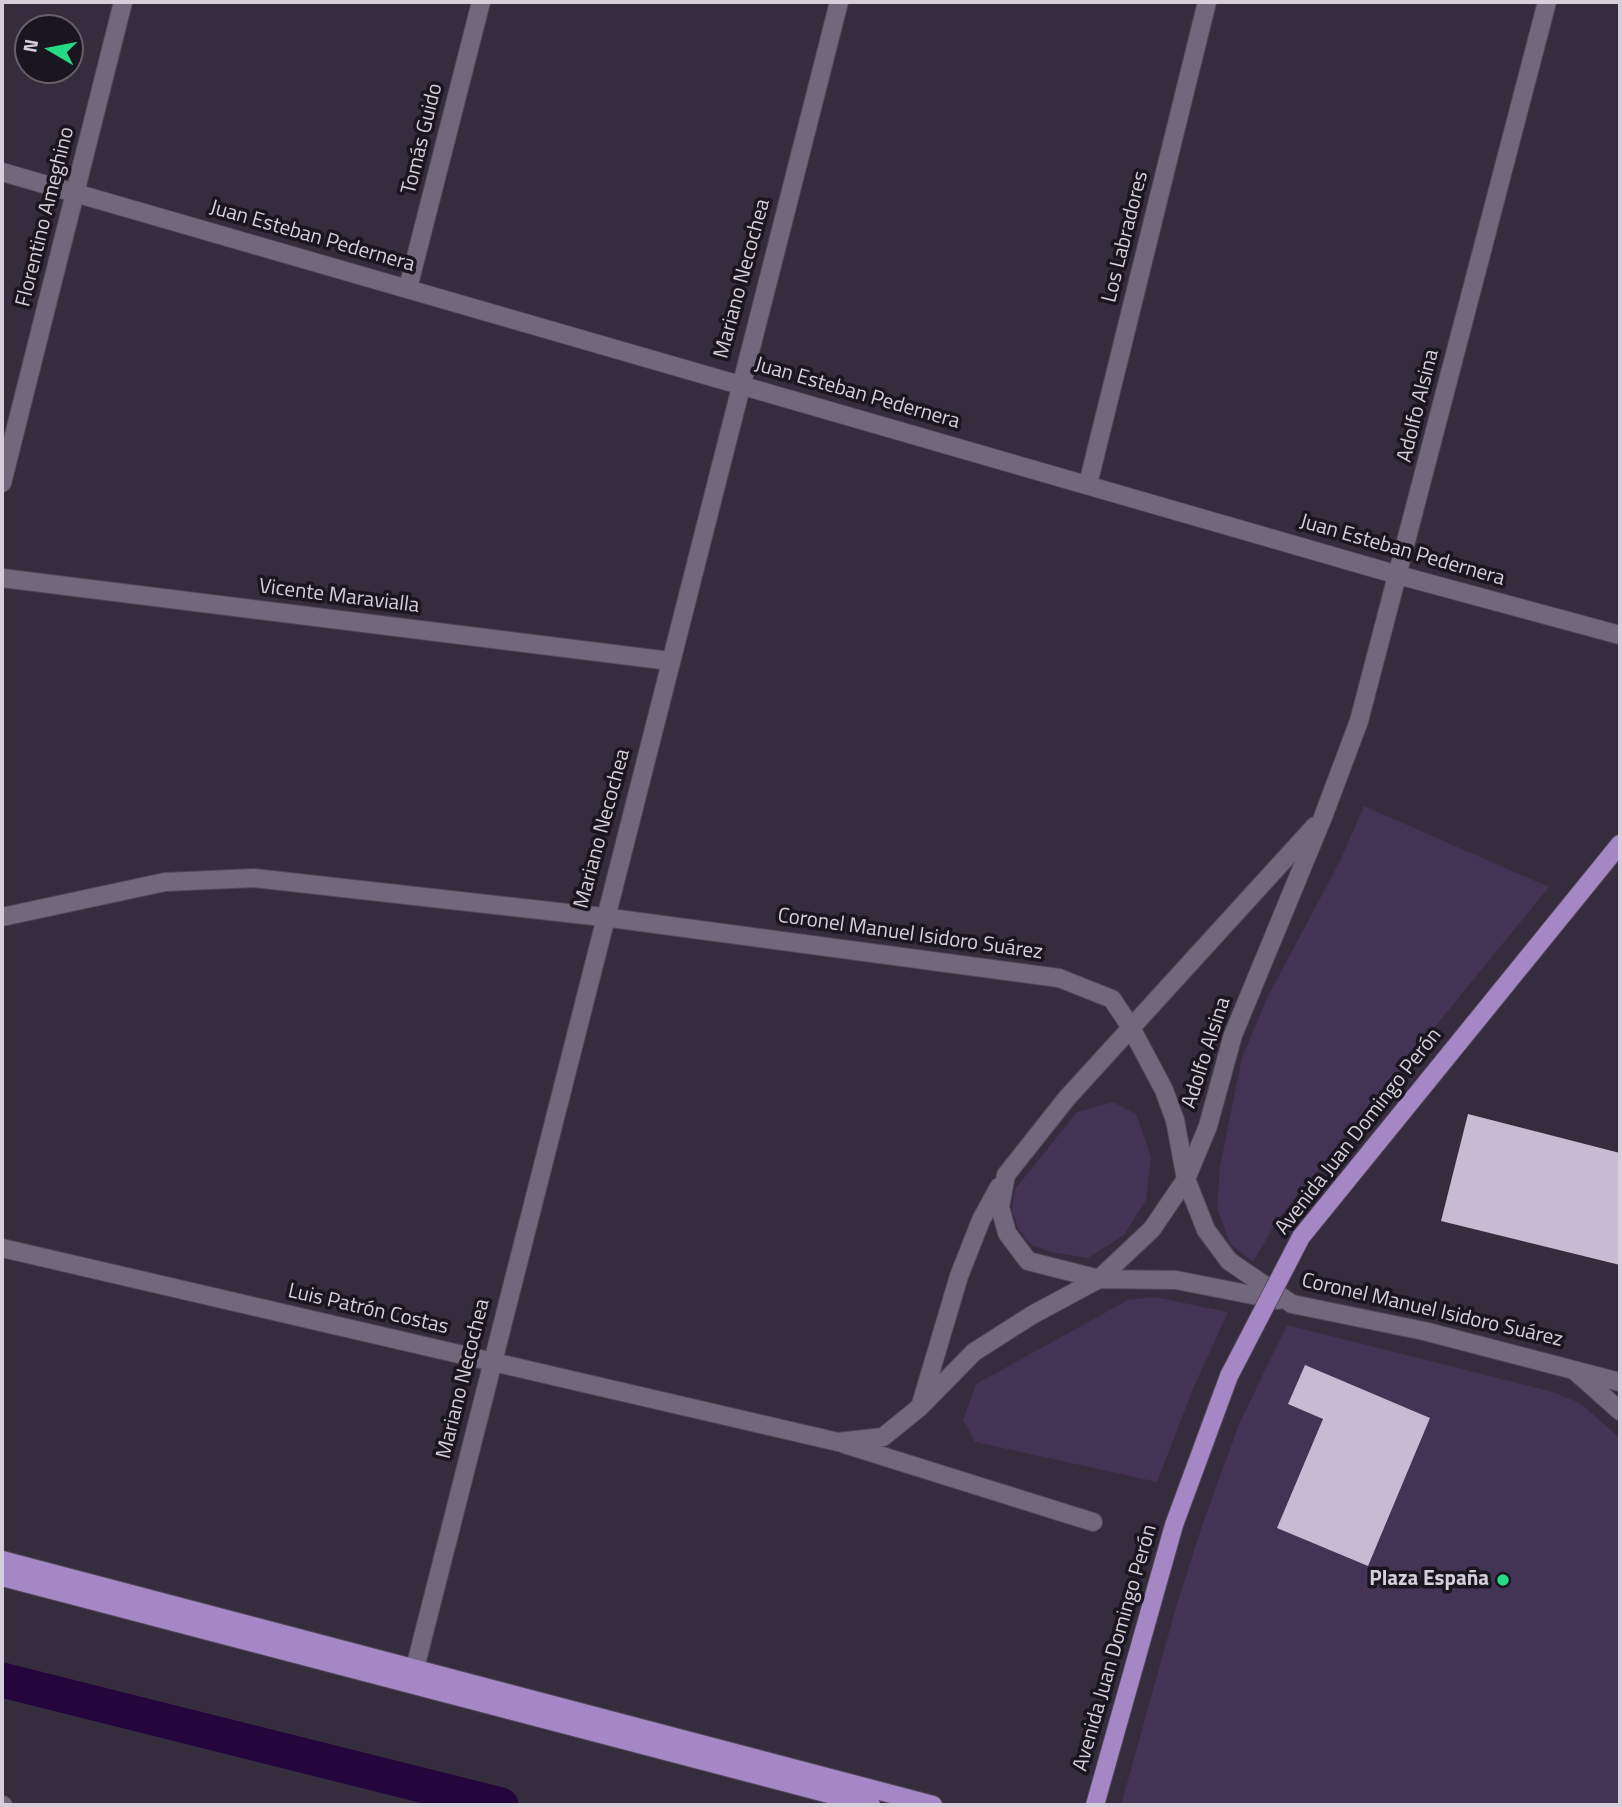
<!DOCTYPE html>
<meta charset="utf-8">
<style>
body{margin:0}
#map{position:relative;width:1622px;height:1807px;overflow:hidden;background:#352c3e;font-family:"Titillium Web",sans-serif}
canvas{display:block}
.frame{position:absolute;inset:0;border:4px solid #d4cfda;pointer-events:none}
.north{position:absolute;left:14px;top:14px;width:70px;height:70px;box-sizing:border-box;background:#1a161f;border:2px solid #64606a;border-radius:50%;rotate:280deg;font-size:19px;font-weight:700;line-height:28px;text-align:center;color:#d4cfda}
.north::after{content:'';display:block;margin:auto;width:24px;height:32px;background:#27d885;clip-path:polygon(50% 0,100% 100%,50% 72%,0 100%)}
</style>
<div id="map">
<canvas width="1622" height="1807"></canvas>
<div class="frame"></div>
<div class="north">N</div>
</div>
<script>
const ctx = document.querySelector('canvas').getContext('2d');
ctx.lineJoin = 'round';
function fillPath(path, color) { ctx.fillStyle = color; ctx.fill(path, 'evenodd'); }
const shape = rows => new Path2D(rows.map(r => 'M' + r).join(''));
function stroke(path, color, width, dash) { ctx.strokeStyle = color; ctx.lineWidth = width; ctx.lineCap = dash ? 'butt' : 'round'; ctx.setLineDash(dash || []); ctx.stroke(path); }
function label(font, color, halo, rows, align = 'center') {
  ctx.font = font + ' "Titillium Web",sans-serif'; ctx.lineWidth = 7; ctx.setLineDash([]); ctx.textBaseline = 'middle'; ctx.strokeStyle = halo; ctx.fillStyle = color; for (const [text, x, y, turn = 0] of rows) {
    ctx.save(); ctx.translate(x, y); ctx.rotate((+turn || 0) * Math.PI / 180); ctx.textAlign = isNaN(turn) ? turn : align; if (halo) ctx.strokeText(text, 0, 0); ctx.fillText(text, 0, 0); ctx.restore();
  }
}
const green = shape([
 [1364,806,1549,887,1278,1219,1253,1262,1230,1244,1217,1208,1220,1167,1242,1057,1269,994,1340,861],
 [1113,1102,1136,1114,1151,1157,1146,1200,1124,1235,1088,1258,1051,1252,1032,1245,1019,1230,1012,1212,1015,1189,1077,1112],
 [1155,1297,1228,1312,1193,1389,1157,1482,975,1442,963,1420,976,1384,1128,1300],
 [1287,1325,1553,1392,1580,1403,1620,1438,1620,1805,1121,1805,1176,1607,1202,1526,1239,1424]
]);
const canal = shape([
 [2,1680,501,1805]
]);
const building = shape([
 [1468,1114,1620,1153,1620,1265,1441,1221],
 [1305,1365,1430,1418,1368,1566,1277,1528,1323,1419,1288,1404]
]);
const minor = shape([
 [2,172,1398,575,1620,635],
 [408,288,481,2],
 [2,483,123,2],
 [1088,484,1207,2],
 [2,578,670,661],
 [2,917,165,882,254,878,603,917,1059,978,1112,999,1130,1026,1164,1090,1175,1120,1186,1179,1206,1230,1229,1261,1292,1304,1424,1331,1620,1382],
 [2,1248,838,1442,883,1437,920,1407,974,1352,1032,1315,1099,1279,1152,1229,1186,1179,1208,1126,1233,1035,1323,817,1359,721,1547,2],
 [1278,1300,1176,1280,1099,1279,1028,1261,1007,1233,1000,1207,1006,1175,1067,1098,1315,826],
 [1575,1371,1620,1411],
 [921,1404,959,1276,981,1220,999,1187],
 [844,1444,1093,1522],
 [415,1668,839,2],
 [2,1805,3,1805]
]);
const major = shape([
 [1301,1237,1620,844],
 [2,1560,933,1805],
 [2,1577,871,1805],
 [1095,1805,1174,1525,1229,1376]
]);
const majorBridge = shape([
 [1229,1376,1301,1237]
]);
const markers = [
 [1503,1580,7,"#27d885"]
];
const streetNames = [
 ["Tomás Guido",423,139,-76],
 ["Florentino Ameghino",46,217,-76],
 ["Juan Esteban Pedernera",312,237,16],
 ["Los Labradores",1126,237,-76],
 ["Mariano Necochea",743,279,-75],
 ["Juan Esteban Pedernera",857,394,16],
 ["Adolfo Alsina",1419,406,-76],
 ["Juan Esteban Pedernera",1402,551,16],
 ["Vicente Maravialla",339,597,7],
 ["Mariano Necochea",603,829,-75],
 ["Coronel Manuel Isidoro Suárez",910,935,8],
 ["Adolfo Alsina",1207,1053,-72],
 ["Avenida Juan Domingo Perón",1359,1132,-52],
 ["Luis Patrón Costas",368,1310,13],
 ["Coronel Manuel Isidoro Suárez",1432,1311,13],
 ["Mariano Necochea",464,1379,-76],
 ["Avenida Juan Domingo Perón",1116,1648,-74]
];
const poiNames = [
 ["Plaza España",1489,1580]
];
fillPath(green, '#433354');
stroke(canal, '#25063c', 35);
fillPath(building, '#c6bbd2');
stroke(minor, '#504858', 20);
stroke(major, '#504858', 20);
stroke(minor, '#72687d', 18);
stroke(major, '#a687c5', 18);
stroke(majorBridge, '#504858', 20, []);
stroke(majorBridge, '#a687c5', 18);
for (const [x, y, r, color] of markers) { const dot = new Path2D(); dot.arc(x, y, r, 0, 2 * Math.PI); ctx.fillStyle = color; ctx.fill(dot); stroke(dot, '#1a161f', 2.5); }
label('21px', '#d4cfda', '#1a161f', streetNames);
label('bold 21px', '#d4cfda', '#1a161f', poiNames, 'right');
</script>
